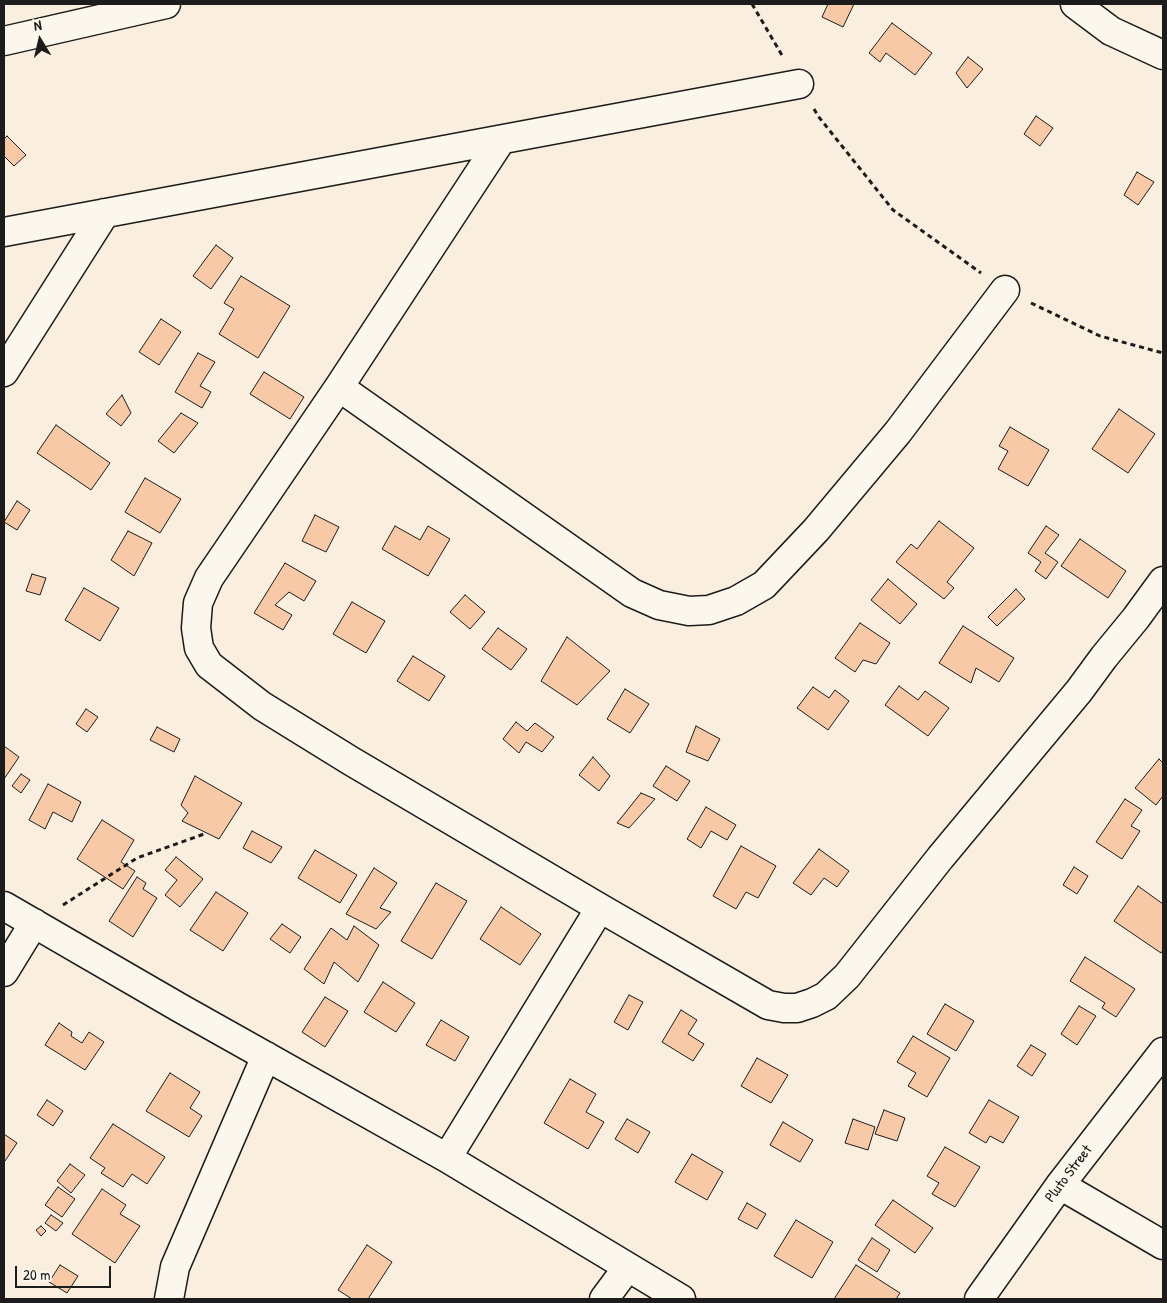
<!DOCTYPE html>
<style>
body{margin:0}
#map{position:relative;width:1167px;height:1303px;overflow:hidden;background:#faeede;font-family:"Patrick Hand",sans-serif}
canvas{display:block}
.frame{position:absolute;inset:0;border:5px solid #1c1c1c;pointer-events:none}
.north{position:absolute;left:15px;top:15px;width:50px;height:50px;-webkit-text-stroke:4px #fbf7ec;paint-order:stroke;rotate:351deg;font-size:14px;font-weight:700;line-height:20px;text-align:center;color:#1c1c1c}
.north::after{content:'';display:block;margin:auto;width:18px;height:22px;background:#1c1c1c;clip-path:polygon(50% 0,100% 100%,50% 72%,0 100%)}
.scale{position:absolute;left:15px;top:1266px;width:96px;height:22px;box-sizing:border-box;border:2px solid #1c1c1c;border-top:0;padding-left:6px;font-size:15px;line-height:18px;white-space:nowrap;color:#1c1c1c;-webkit-text-stroke:4px #fbf7ec;paint-order:stroke}
</style>
<div id="map">
<canvas width="1167" height="1303"></canvas>
<div class="frame"></div>
<div class="north">N</div>
<div class="scale">20 m</div>
</div>
<script>
const ctx = document.querySelector('canvas').getContext('2d');
ctx.lineJoin = 'round';
function fillPath(path, color) { ctx.fillStyle = color; ctx.fill(path, 'evenodd'); }
const shape = rows => new Path2D(rows.map(r => 'M' + r).join(''));
function stroke(path, color, width, dash) { ctx.strokeStyle = color; ctx.lineWidth = width; ctx.lineCap = dash ? 'butt' : 'round'; ctx.setLineDash(dash || []); ctx.stroke(path); }
function label(font, color, halo, rows, align = 'center') {
  ctx.font = font + ' "Patrick Hand",sans-serif'; ctx.lineWidth = 4.5; ctx.setLineDash([]); ctx.textBaseline = 'middle'; ctx.strokeStyle = halo; ctx.fillStyle = color; for (const [text, x, y, turn = 0] of rows) {
    ctx.save(); ctx.translate(x, y); ctx.rotate((+turn || 0) * Math.PI / 180); ctx.textAlign = isNaN(turn) ? turn : align; if (halo) ctx.strokeText(text, 0, 0); ctx.fillText(text, 0, 0); ctx.restore();
  }
}
const building = shape([
 [828,4,854,4,843,27,822,17,828,4],
 [892,23,932,53,915,75,886,53,880,62,869,53,892,23],
 [968,57,983,69,967,88,956,73,968,57],
 [1036,116,1053,128,1040,146,1024,134,1036,116],
 [7,136,26,155,14,166,4,156,4,139,7,136],
 [1137,172,1154,182,1138,205,1124,195,1137,172],
 [216,245,233,258,211,289,193,276,216,245],
 [241,276,290,306,258,358,219,334,234,309,224,303,241,276],
 [161,319,181,332,159,365,139,352,161,319],
 [198,353,215,362,200,386,211,392,202,408,175,392,198,353],
 [264,372,304,397,290,419,250,394,264,372],
 [122,395,131,413,121,426,106,414,122,395],
 [1119,409,1155,434,1128,473,1092,449,1119,409],
 [181,413,198,423,174,453,158,441,181,413],
 [56,425,110,463,91,490,37,453,56,425],
 [1010,427,1049,450,1028,486,998,469,1008,451,999,446,1010,427],
 [145,478,181,499,160,533,125,512,145,478],
 [17,501,30,510,17,530,4,522,17,501],
 [315,515,339,527,326,552,302,541,315,515],
 [939,521,974,548,947,582,954,588,944,599,896,562,911,544,917,549,939,521],
 [395,526,420,540,428,526,450,539,428,576,382,549,395,526],
 [1046,526,1059,535,1045,553,1058,562,1046,579,1035,571,1041,562,1028,553,1046,526],
 [128,531,152,543,134,576,111,560,128,531],
 [1080,539,1126,571,1108,598,1061,566,1080,539],
 [285,563,316,581,304,601,289,592,275,605,292,615,283,630,254,613,285,563],
 [32,574,46,578,40,595,26,591,32,574],
 [888,579,917,604,900,624,871,600,888,579],
 [84,588,119,608,100,641,65,620,84,588],
 [1016,589,1025,599,997,626,988,617,1016,589],
 [465,595,485,612,470,629,450,612,465,595],
 [352,602,385,621,366,653,333,634,352,602],
 [860,623,890,643,876,664,863,660,855,672,835,658,860,623],
 [963,626,1014,658,999,682,976,668,971,683,939,663,963,626],
 [498,628,527,649,511,670,482,649,498,628],
 [567,637,610,671,577,705,541,681,567,637],
 [413,656,445,676,429,701,397,681,413,656],
 [899,686,918,700,925,691,949,708,928,736,885,705,899,686],
 [813,687,829,698,835,690,849,701,828,730,797,708,813,687],
 [625,689,649,704,630,733,607,719,625,689],
 [86,709,98,717,87,732,76,724,86,709],
 [516,722,527,731,535,723,554,737,542,752,526,742,519,753,503,739,516,722],
 [696,726,720,739,708,761,686,752,696,726],
 [157,727,180,739,174,752,150,740,157,727],
 [4,746,19,757,4,779,4,746],
 [593,757,610,776,599,791,579,775,593,757],
 [1159,759,1163,763,1163,796,1156,805,1135,788,1159,759],
 [666,766,690,781,677,801,653,786,666,766],
 [21,774,30,780,21,793,12,786,21,774],
 [195,776,242,803,219,839,182,821,188,813,181,805,195,776],
 [48,784,81,802,72,822,53,812,45,829,29,820,48,784],
 [641,793,655,799,629,828,617,823,641,793],
 [1125,799,1142,810,1131,826,1140,831,1122,859,1096,842,1125,799],
 [706,807,736,825,727,840,711,831,701,848,687,839,706,807],
 [102,820,134,840,121,862,135,871,123,889,77,859,102,820],
 [252,831,282,847,271,863,243,848,252,831],
 [741,846,776,866,758,898,746,892,736,909,713,896,741,846],
 [819,849,849,871,837,887,824,878,811,895,793,883,819,849],
 [315,850,357,875,340,903,298,878,315,850],
 [176,857,203,879,180,907,165,895,177,880,165,870,176,857],
 [1074,867,1088,876,1077,894,1063,885,1074,867],
 [374,868,397,883,380,908,391,912,376,929,346,914,374,868],
 [137,877,146,883,143,889,157,898,133,937,109,921,137,877],
 [436,883,467,901,432,959,401,941,436,883],
 [1138,886,1163,904,1163,950,1161,953,1114,921,1138,886],
 [216,892,248,913,223,951,190,930,216,892],
 [501,907,541,934,520,965,480,939,501,907],
 [282,924,301,937,290,953,270,939,282,924],
 [354,926,379,945,358,982,334,962,324,984,304,969,331,928,347,940,354,926],
 [1085,957,1135,989,1116,1017,1102,1008,1105,1003,1070,981,1085,957],
 [383,982,415,1003,396,1032,364,1012,383,982],
 [629,995,643,1002,628,1030,614,1022,629,995],
 [325,997,348,1011,325,1047,302,1032,325,997],
 [945,1004,974,1021,956,1051,927,1034,945,1004],
 [1079,1006,1096,1016,1077,1045,1061,1034,1079,1006],
 [681,1010,697,1020,688,1034,704,1044,693,1061,662,1042,681,1010],
 [441,1020,469,1037,455,1061,426,1045,441,1020],
 [59,1023,72,1032,71,1036,82,1043,89,1032,104,1042,85,1070,45,1045,59,1023],
 [913,1036,950,1058,927,1097,908,1086,916,1073,897,1062,913,1036],
 [1031,1045,1046,1054,1032,1076,1017,1066,1031,1045],
 [757,1058,788,1075,771,1103,741,1086,757,1058],
 [170,1073,200,1092,190,1108,202,1116,189,1137,146,1111,170,1073],
 [570,1079,596,1094,586,1112,604,1122,588,1149,544,1123,570,1079],
 [47,1100,63,1111,53,1126,37,1115,47,1100],
 [989,1100,1019,1117,1003,1143,990,1136,986,1143,969,1133,989,1100],
 [884,1110,905,1118,897,1141,875,1134,884,1110],
 [627,1119,650,1132,638,1153,615,1139,627,1119],
 [853,1119,875,1127,868,1150,845,1143,853,1119],
 [783,1122,813,1140,800,1162,770,1145,783,1122],
 [113,1124,165,1157,147,1184,132,1174,123,1187,101,1173,105,1168,90,1158,113,1124],
 [4,1134,17,1143,5,1161,4,1160,4,1134],
 [945,1147,980,1167,955,1207,932,1194,939,1183,927,1176,945,1147],
 [692,1154,723,1172,707,1200,675,1182,692,1154],
 [70,1164,85,1175,71,1193,57,1181,70,1164],
 [58,1187,75,1199,62,1217,45,1205,58,1187],
 [102,1189,126,1205,120,1214,140,1226,115,1263,72,1234,102,1189],
 [893,1200,933,1228,915,1253,875,1225,893,1200],
 [747,1203,766,1214,757,1229,738,1219,747,1203],
 [51,1215,63,1223,56,1231,45,1223,51,1215],
 [796,1220,833,1242,812,1278,774,1256,796,1220],
 [41,1226,46,1231,41,1236,36,1230,41,1226],
 [872,1238,890,1250,877,1272,858,1260,872,1238],
 [367,1245,392,1262,368,1299,352,1299,338,1290,367,1245],
 [60,1265,78,1276,67,1293,49,1282,60,1265],
 [856,1265,900,1293,896,1299,834,1299,856,1265]
]);
const path = shape([
 [752,4,783,57],
 [814,109,818,116,893,210,981,273],
 [1031,303,1100,336,1163,353],
 [63,905,137,858,204,834]
]);
const minor = shape([
 [1075,4,1111,31,1163,55],
 [4,41,166,4],
 [501,140,339,387,209,578,198,603,196,628,199,648,209,665,262,706,351,761,600,908,768,1005,784,1008,797,1008,812,1003,826,996,847,976,940,858,1079,691,1104,657,1136,618,1163,581],
 [4,232,799,84],
 [4,372,105,213],
 [339,387,632,593,659,605,689,611,709,610,736,601,764,585,816,530,898,432,1005,290],
 [4,906,180,1008,447,1158,681,1299],
 [4,972,34,923],
 [447,1158,600,908],
 [1060,1185,1163,1245],
 [169,1299,175,1267,266,1056],
 [604,1299,627,1268],
 [979,1299,1060,1185,1163,1052]
]);
const streetNames = [
 ["Pluto Street",1069,1174,-53]
];
fillPath(building, '#f8c9a7');
stroke(building, '#1c1c1c', 1);
stroke(minor, '#1c1c1c', 31);
stroke(path, '#1c1c1c', 3, [5, 4]);
stroke(minor, '#fbf7ec', 28);
label('15px', '#1c1c1c', '#fbf7ec', streetNames);
</script>
